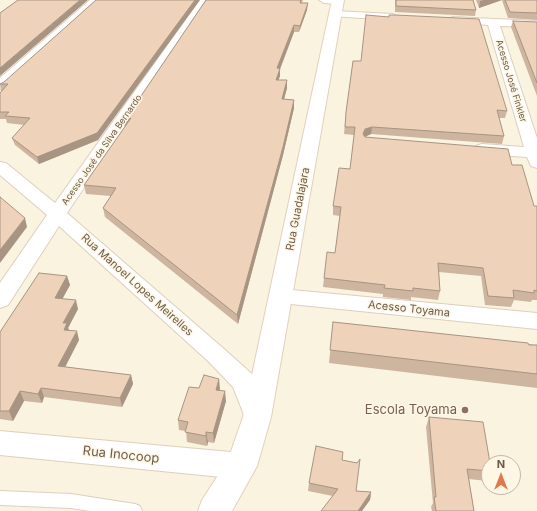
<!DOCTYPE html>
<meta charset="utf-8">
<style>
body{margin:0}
#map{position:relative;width:537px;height:511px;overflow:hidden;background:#faf3e0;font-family:Inter,sans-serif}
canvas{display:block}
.north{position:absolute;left:481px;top:455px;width:40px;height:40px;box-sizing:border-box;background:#fef7e6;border:1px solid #c5b8a7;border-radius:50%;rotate:0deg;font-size:11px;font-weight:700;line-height:16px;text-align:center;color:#6f5a49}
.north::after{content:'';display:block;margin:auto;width:14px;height:18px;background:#de7a4c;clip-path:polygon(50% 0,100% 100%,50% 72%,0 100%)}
</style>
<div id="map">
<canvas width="537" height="511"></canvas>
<div class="north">N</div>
</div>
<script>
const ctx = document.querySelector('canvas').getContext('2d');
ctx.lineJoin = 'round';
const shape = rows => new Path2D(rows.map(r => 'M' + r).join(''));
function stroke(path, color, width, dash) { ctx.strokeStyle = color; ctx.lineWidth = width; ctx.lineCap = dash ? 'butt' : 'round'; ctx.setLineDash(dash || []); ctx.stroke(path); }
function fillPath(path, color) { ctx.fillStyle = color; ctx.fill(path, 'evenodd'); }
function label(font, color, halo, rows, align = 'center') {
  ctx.font = font + ' Inter,sans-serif'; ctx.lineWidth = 3; ctx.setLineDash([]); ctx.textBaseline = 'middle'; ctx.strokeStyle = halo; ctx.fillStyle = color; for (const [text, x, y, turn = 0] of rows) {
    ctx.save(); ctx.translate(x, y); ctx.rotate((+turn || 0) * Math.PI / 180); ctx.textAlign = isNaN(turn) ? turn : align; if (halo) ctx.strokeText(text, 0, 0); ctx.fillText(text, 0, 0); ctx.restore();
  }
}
const lane = shape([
 [0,491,71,494,135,504,140,506,142,511,90,511,71,508,0,505,0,491]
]);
const street = shape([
 [90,0,101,0,5,88,0,89,0,78,90,0],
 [200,0,210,0,67,213,224,349,253,375,270,417,266,425,257,428,248,425,233,387,208,361,59,226,8,305,0,308,0,283,47,215,0,175,0,162,6,163,55,203,200,0],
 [319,0,342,0,343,1,338,4,324,3,319,0],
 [335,11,393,14,398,17,393,20,331,16,330,14,331,12,335,11],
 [453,17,537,21,537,27,500,26,537,138,537,168,531,166,527,157,482,154,476,152,474,149,476,146,482,144,524,147,488,25,449,22,447,20,453,17],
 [281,289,537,313,537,329,281,303,273,301,270,296,273,291,281,289],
 [0,431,242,453,252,457,256,466,252,475,242,479,0,455,0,431]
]);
const secondary = shape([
 [332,0,344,0,271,417,257,466,232,511,198,511,202,500,228,460,243,417,332,0]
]);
const wall = shape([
 [206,0,303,0,302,3,307,10,299,32,294,32,280,69,280,76,278,80,287,80,287,88,284,99,294,100,294,108,283,155,238,324,105,217,103,208,111,196,86,194,84,185,125,127],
 [395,0,473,0,476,10,475,16,395,12],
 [476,0,502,0,479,8],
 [502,0,537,0,537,20,508,18],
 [513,21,537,22,537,96,511,27],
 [353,61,507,111,505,118,499,118,504,136,502,144,371,134,365,137,512,165,534,206,537,206,537,300,532,300,531,302,514,300,511,307,485,305,481,276,439,272,440,291,438,300,411,297,411,300,383,297,383,294,323,287,324,278,335,253,340,216,333,215,333,206,350,169,354,135,344,134,346,112],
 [4,82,98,140,39,164,15,145,12,138,24,125,7,123,6,119,0,119,0,93,2,91,1,91,0,84],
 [67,276,70,285,62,299,78,309,68,328,69,330,79,340,65,367,131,375,133,384,122,407,44,397,42,403,24,401,13,421,0,419,0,332],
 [333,322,537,345,537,388,329,363],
 [219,379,219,391,226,401,214,443,208,442,207,446,187,442,186,431,179,430,178,420,199,388],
 [429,417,489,463,489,477,487,481,469,479,474,511,432,511,431,507,433,503,426,427],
 [342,460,356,491,371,492,370,500,333,496,308,491,309,483]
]);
const shadedWall = shape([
 [80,0,88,0,0,76,0,68],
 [195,0,200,0,98,140,39,164,37,157],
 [484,0,502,0,479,8,480,1],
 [308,3,307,10,299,32,300,26],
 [294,25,294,32,280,69,280,76,276,87,276,80,277,68],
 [287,80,287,88,282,107,282,99],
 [294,100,294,108,283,155,238,324,237,315],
 [131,118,125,129,124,121],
 [372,127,371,134,364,137,363,134,365,129],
 [25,218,27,227,0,263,0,250],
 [67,276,70,285,58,307,55,298],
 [76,300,78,309,68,328,70,332,64,330,63,323],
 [77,331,79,340,61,375,58,366],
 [131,375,133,384,122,407,120,398],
 [219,379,220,389,217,400,216,390],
 [41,388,44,397,42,403,38,394],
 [20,391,24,401,13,421,9,411],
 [225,391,226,401,214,443,213,433],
 [206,432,208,442,207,446,206,436],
 [371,492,370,500,362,511,358,511]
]);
const building = shape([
 [18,0,80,0,0,68,0,13,18,0],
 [96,0,195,0,97,133,37,157,12,138,30,118,5,116,9,112,0,112,0,93,8,84,0,84,4,82,96,0],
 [206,0,301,0,300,3,308,3,300,26,294,25,277,68,280,69,276,80,287,80,282,99,294,100,283,147,237,315,103,208,116,188,84,185,131,118,124,121,206,0],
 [396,0,473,0,476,10,396,6,396,0],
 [505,0,537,0,537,13,510,12,505,0],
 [366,15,389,17,389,15,395,15,479,19,507,111,497,110,504,136,372,127,365,129,363,134,365,137,508,149,512,165,522,165,534,206,537,206,537,291,534,290,534,293,513,290,514,298,488,296,483,268,438,263,440,291,413,288,413,291,384,288,385,285,324,278,327,252,335,253,341,207,333,206,339,168,350,169,355,127,345,127,346,112,353,61,361,61,366,15],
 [513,21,537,22,537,83,513,21],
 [0,197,25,218,0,250,0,197],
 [39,273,67,276,55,298,76,300,63,323,67,323,64,330,77,331,58,366,131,375,120,398,41,388,38,394,20,391,9,411,0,411,0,332,39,273],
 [333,322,528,343,529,345,537,345,537,374,330,350,333,322],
 [204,375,219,379,216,390,225,391,213,433,206,432,206,436,185,432,188,422,178,420,189,387,199,388,204,375],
 [429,417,483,422,490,463,489,463,489,471,467,469,474,511,436,511,434,497,436,497,429,417],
 [316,446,343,452,342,460,357,463,360,459,356,491,371,492,358,511,321,511,338,489,309,483,316,446]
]);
const markers = [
 [465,410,4,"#8d6e63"]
];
const farStreetnames = [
 ["Acesso José Finkler",511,81,73],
 ["Acesso José da Silva Bernardo",102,150,-55]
];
const streetNames = [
 ["Rua Guadalajara",298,209,-79],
 ["Rua Manoel Lopes Meirelles",137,285,42],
 ["Acesso Toyama",409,309,6]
];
const nearEducationnames = [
 ["Escola Toyama",457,410]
];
const nearStreetnames = [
 ["Rua Inocoop",121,455,6]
];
stroke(lane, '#decfbd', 2);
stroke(street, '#decfbd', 2);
stroke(secondary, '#e2d1bb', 2);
fillPath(lane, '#fff');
fillPath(street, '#fff');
fillPath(secondary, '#fff');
fillPath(wall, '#cdb5a0');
fillPath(shadedWall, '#a79482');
fillPath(building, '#eed3ba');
stroke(building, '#a79482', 1);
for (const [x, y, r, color] of markers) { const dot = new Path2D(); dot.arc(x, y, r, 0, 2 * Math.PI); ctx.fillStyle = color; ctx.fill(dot); stroke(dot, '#fef7e6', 1.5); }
label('9px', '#6f5a49', '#fef7e6', farStreetnames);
label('11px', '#6f5a49', '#fef7e6', streetNames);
label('13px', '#785e54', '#fef7e6', nearEducationnames, 'right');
label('13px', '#6f5a49', '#fef7e6', nearStreetnames);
</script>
